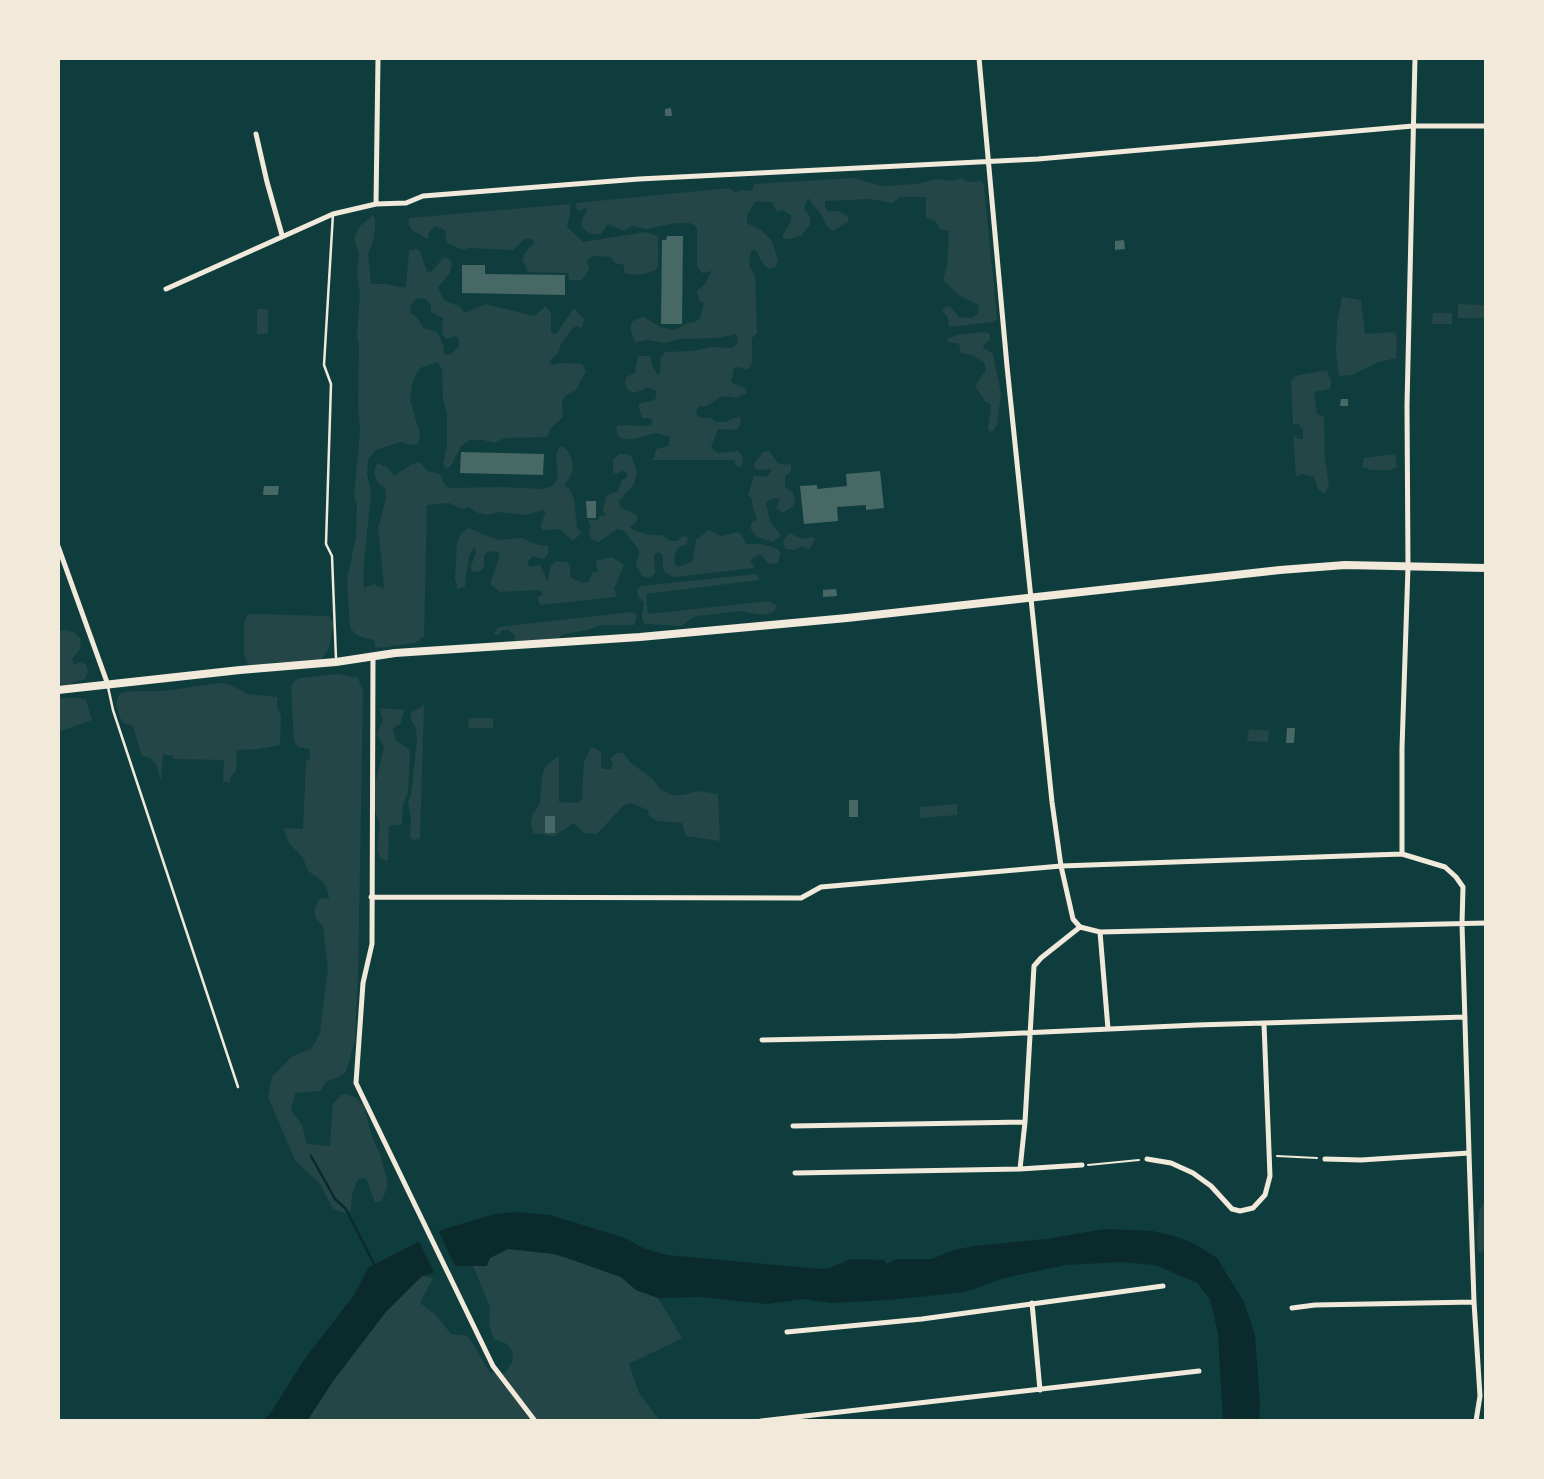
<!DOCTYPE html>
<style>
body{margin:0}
#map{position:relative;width:1544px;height:1479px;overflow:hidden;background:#0f3d3e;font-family:Ubuntu,sans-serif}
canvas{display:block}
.frame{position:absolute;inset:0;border:60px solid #f1e9da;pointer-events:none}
</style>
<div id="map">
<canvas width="1544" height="1479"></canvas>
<div class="frame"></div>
</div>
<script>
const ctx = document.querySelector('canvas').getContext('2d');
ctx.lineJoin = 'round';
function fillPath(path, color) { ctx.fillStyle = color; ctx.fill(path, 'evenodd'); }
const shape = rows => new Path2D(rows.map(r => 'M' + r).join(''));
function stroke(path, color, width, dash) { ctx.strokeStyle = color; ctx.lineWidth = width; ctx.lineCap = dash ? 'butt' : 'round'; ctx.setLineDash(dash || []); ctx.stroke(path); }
const green = shape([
 [854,178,882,186,916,184,936,179,952,181,961,178,969,182,981,181,984,186,997,319,993,322,949,327,948,317,942,311,946,306,952,308,959,317,972,318,978,314,979,305,960,296,943,280,947,265,949,231,941,230,934,220,926,218,926,197,900,197,892,203,871,199,825,201,825,207,828,211,838,211,848,216,848,222,833,231,828,228,822,216,808,198,804,208,810,217,810,225,801,236,788,239,783,238,783,235,791,221,791,215,782,210,777,212,772,202,756,201,747,215,747,223,761,230,772,241,778,260,776,266,769,269,764,265,755,249,751,251,749,266,755,275,757,333,752,338,752,363,750,367,746,370,739,367,734,368,731,382,745,388,747,393,736,398,726,396,720,397,707,406,699,406,696,411,698,417,711,418,715,422,725,422,740,416,741,423,737,430,718,429,711,447,718,453,738,451,743,457,741,468,736,466,734,460,650,460,654,458,656,449,669,446,670,437,656,433,634,439,623,439,618,436,616,427,619,425,648,426,653,423,650,418,642,418,638,404,655,400,657,391,648,387,637,392,632,392,627,389,625,383,626,377,635,373,638,356,651,356,652,366,658,375,660,373,661,357,665,352,692,351,711,347,732,348,737,344,738,337,736,334,718,338,679,339,664,343,647,340,635,342,630,328,632,322,638,318,644,317,660,327,675,330,688,323,695,322,700,318,704,303,699,301,697,291,705,284,712,271,702,273,697,266,697,228,690,223,676,223,646,229,632,226,624,231,608,224,601,234,590,234,582,227,582,220,587,210,586,208,577,211,576,203,730,188,735,193,742,190,752,191,754,184],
 [570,204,570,215,567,227,583,242,645,232,658,236,658,267,656,270,641,275,628,274,624,272,624,265,615,263,611,257,592,256,586,262,589,266,589,270,582,280,569,280,568,273,528,272,522,259,527,250,535,242,531,239,525,239,513,250,468,248,463,250,447,243,445,230,435,226,428,234,429,240,412,230,409,225,409,218],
 [373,215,375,219,375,229,373,242,368,254,371,284,386,284,406,288,409,251,416,249,420,251,427,272,432,271,444,257,449,259,452,264,450,273,438,287,444,300,460,307,465,313,485,304,534,316,546,306,551,313,551,332,556,334,574,308,584,319,583,325,582,328,576,326,572,329,561,344,558,353,549,362,554,365,561,363,582,364,586,371,576,390,565,396,562,402,563,417,551,428,547,437,504,438,495,443,483,440,470,440,461,446,452,464,448,468,445,468,443,463,447,447,447,415,443,397,442,370,438,362,420,368,413,380,410,400,420,434,418,444,412,445,400,442,376,450,368,460,367,474,371,493,363,574,364,588,374,584,383,589,384,585,378,528,386,498,385,488,378,483,374,473,377,463,387,467,394,476,412,464,420,462,427,471,440,474,445,485,450,488,501,487,542,489,552,486,558,478,556,455,559,447,563,446,570,454,573,467,571,475,564,486,569,488,574,499,577,528,581,533,573,541,559,529,543,530,540,526,546,512,542,510,526,515,498,512,489,515,478,513,469,507,463,509,449,503,427,505,424,636,415,643,380,648,374,646,375,641,373,640,358,636,350,628,347,581,356,536,357,506,354,496,360,432,358,403,359,346,357,335,360,294,357,274,359,255,354,238,360,226],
 [417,298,426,299,431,306,431,312,443,318,442,333,446,339,456,336,459,340,459,347,451,354,444,355,444,347,437,332,423,328,417,317,410,313,411,305],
 [1342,297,1361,300,1365,334,1395,332,1397,339,1396,358,1379,362,1352,375,1339,376,1336,352,1337,323],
 [1458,304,1486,305,1486,318,1458,318],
 [257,309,268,309,268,334,257,334],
 [1433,313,1452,313,1452,324,1432,324],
 [984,332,990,334,990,339,982,347,993,354,1001,394,997,424,994,430,990,432,988,429,991,405,985,401,975,386,986,370,984,362,972,355,961,353,959,344,947,342,948,338,957,335],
 [1327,370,1331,381,1330,389,1314,392,1317,414,1324,417,1325,459,1329,485,1324,494,1318,489,1314,477,1303,474,1296,476,1293,434,1298,439,1303,439,1303,429,1299,424,1293,424,1291,381,1295,376],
 [769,451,778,463,784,465,791,464,791,471,785,476,785,488,793,492,795,500,793,506,783,513,776,508,780,499,775,498,766,502,770,522,781,535,773,542,757,537,750,528,752,522,757,519,753,509,752,500,748,495,754,475,767,477,772,469,756,470,753,465,763,452],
 [619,454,627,454,632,457,637,473,634,484,619,501,620,507,637,515,637,521,630,527,635,531,651,535,662,535,670,541,677,541,683,536,688,537,687,544,679,547,675,554,674,562,678,567,693,561,696,540,709,530,721,536,739,532,747,544,760,544,776,548,780,552,778,563,768,564,762,556,758,555,750,560,755,568,674,577,665,573,663,568,663,555,658,552,654,555,655,573,650,578,642,576,636,565,639,553,638,548,623,530,617,529,599,542,592,540,589,534,591,526,588,520,598,520,600,516,606,515,603,511,606,496,618,491,622,480,627,477,627,472,622,471,616,474,613,472,613,460],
 [1395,454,1397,467,1391,470,1371,470,1362,467,1364,458],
 [468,528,498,540,522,538,538,545,548,546,548,554,544,559,533,556,527,562,530,567,540,565,548,582,550,568,555,561,567,562,570,566,570,577,583,583,589,582,592,573,598,571,596,561,612,557,624,565,614,589,617,595,615,597,540,605,537,598,543,594,539,590,500,592,490,584,500,554,497,551,487,552,484,555,484,567,480,571,473,572,470,568,476,553,475,547,469,555,465,586,458,589,455,579,457,542,461,534],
 [789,533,802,539,814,537,814,541,809,550,802,546,794,550,785,549,783,541],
 [756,574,760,580,646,594,648,614,769,601,777,606,774,612,763,615,739,611,699,616,693,617,682,626,644,624,642,617,644,603,638,596,637,589,641,586],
 [632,612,637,615,634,625,601,625,588,630,564,634,556,640,515,643,515,636,509,630,502,630,498,636,494,633,498,627],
 [248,614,329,616,333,623,329,648,323,658,315,663,273,662,262,667,249,666,244,656,244,623],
 [65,630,74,632,81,639,80,649,72,659,74,665,81,662,86,665,88,671,85,679,67,685,58,684,58,632],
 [338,674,358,678,363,691,358,976,355,1040,346,1072,339,1077,327,1081,320,1091,295,1093,291,1110,302,1125,307,1144,330,1146,333,1104,341,1095,347,1094,357,1098,364,1107,372,1137,380,1154,387,1180,387,1188,382,1200,379,1202,375,1202,366,1178,358,1179,352,1194,351,1209,349,1213,345,1213,333,1209,320,1184,295,1160,268,1097,272,1077,291,1057,312,1048,320,1033,328,969,323,926,316,918,314,910,320,898,329,899,327,889,322,881,308,871,303,858,289,843,283,828,303,829,306,761,310,759,310,756,309,749,298,747,294,741,291,687,294,681,300,678],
 [221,683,231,685,247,694,277,697,277,708,281,716,280,745,258,749,237,750,236,771,231,776,230,782,223,782,224,760,173,759,173,756,163,754,161,781,156,764,150,758,142,756,133,726,124,723,120,718,116,703,118,697,121,693,136,691,163,691],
 [58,698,79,698,86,700,92,720,58,732],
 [424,705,420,838,414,841,410,837,411,819,408,801,411,796,417,740,416,728,412,722,410,713],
 [379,708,404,710,400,725,395,726,393,730,396,740,409,750,410,755,408,793,403,803,402,822,401,825,389,825,388,861,381,859,377,850,380,825,375,811,374,789,384,747,377,734,383,719],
 [469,718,493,718,493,728,468,728],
 [1249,729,1269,731,1268,742,1247,741],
 [591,747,597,749,601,753,601,767,604,769,611,769,613,763,610,758,617,753,623,753,631,763,653,779,660,789,672,795,683,795,697,791,718,794,720,841,686,836,682,823,657,821,649,816,648,810,631,803,624,805,597,834,584,833,574,823,554,836,533,833,531,822,533,813,540,804,542,776,545,767,559,755,559,802,579,803,582,799,584,762],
 [957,804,957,815,920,818,920,807],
 [1486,1199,1485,1247,1482,1253,1478,1252,1477,1234,1479,1211],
 [508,1248,554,1254,570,1259,621,1277,636,1290,658,1298,682,1338,629,1364,639,1393,660,1421,307,1421,333,1381,385,1313,422,1276,433,1278,420,1303,435,1314,451,1334,468,1336,490,1373,505,1373,512,1362,513,1352,507,1344,494,1339,489,1325,490,1307,473,1266,486,1266,490,1258]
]);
const water = shape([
 [518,1212,550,1215,625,1238,645,1249,667,1255,819,1269,830,1268,851,1259,884,1260,886,1264,897,1259,932,1259,951,1251,973,1246,1046,1239,1105,1229,1152,1231,1175,1236,1197,1245,1217,1258,1244,1302,1255,1335,1260,1403,1259,1421,1223,1421,1218,1333,1210,1299,1197,1283,1156,1265,1121,1262,1066,1265,1004,1278,965,1292,889,1300,831,1303,803,1299,767,1304,701,1297,658,1298,636,1290,621,1277,570,1259,554,1254,508,1249,490,1258,487,1266,456,1266,422,1276,385,1313,333,1381,307,1421,262,1421,270,1414,304,1360,354,1295,368,1268,441,1230,495,1214]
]);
const pier = shape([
 [437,1228,457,1270,436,1276,418,1239]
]);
const stream = shape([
 [311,1156,335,1199,346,1209,374,1264]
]);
const building = shape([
 [671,108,672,116,665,116,665,109],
 [667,236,683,236,682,324,661,324,662,240,666,240],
 [1124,240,1125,249,1115,250,1115,241],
 [462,265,485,265,485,274,565,275,565,295,462,293],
 [1341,399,1348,399,1348,406,1340,406],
 [461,452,544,454,543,475,460,473],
 [880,471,884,508,866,510,866,505,837,507,838,521,804,524,800,486,817,485,817,489,847,486,846,474],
 [264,486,279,486,278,495,263,495],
 [586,501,596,501,596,518,587,518],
 [836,589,837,596,823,597,823,590],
 [1287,728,1295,728,1294,743,1286,743],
 [849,800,858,800,858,817,849,817],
 [545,816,555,816,555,833,545,833]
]);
const path = shape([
 [1277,1156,1317,1158],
 [1088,1165,1139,1160]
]);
const service = shape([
 [333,214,324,365,331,384,326,544,332,556,336,659],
 [108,687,113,710,238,1087]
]);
const minor = shape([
 [979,58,1007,366,1052,802,1061,866,1073,919,1080,927],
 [256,134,267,182,282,235],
 [376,204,378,58],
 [166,289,333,214,376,204,406,203,423,196,639,179,1038,159,1413,126,1486,126],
 [58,546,108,685],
 [373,657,372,944,363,983,356,1083,493,1366,535,1421],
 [1402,854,1402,748,1408,567,1407,405,1415,58],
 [371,897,801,898,821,887,1061,866,1402,854,1445,867,1456,877,1463,887,1462,924,1469,1153,1474,1302,1480,1396,1476,1421],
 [1100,932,1108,1029],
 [762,1040,957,1036,1197,1025,1465,1017],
 [793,1126,1025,1122],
 [1147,1159,1171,1163,1193,1173,1211,1186,1232,1209,1240,1211,1253,1208,1265,1195,1270,1176,1264,1024],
 [1325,1159,1361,1160,1469,1153],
 [1020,1169,1025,1122,1034,966,1041,958,1080,927,1100,932,1486,923],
 [795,1173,1020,1169,1082,1165],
 [1032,1303,1040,1390],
 [1292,1308,1315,1305,1474,1302],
 [787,1332,922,1319,1163,1286],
 [761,1421,1199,1371]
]);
const secondary = shape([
 [58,690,240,670,336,662,395,653,640,637,847,618,1280,570,1345,565,1486,568]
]);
fillPath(green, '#244646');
fillPath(water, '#0a2a2b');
fillPath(pier, '#0f3d3e');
stroke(stream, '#0a2a2b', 2.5);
fillPath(building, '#486865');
stroke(path, '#f1e9da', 2);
stroke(service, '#f1e9da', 2.5);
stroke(minor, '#f1e9da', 5);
stroke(secondary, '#f1e9da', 8);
</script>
